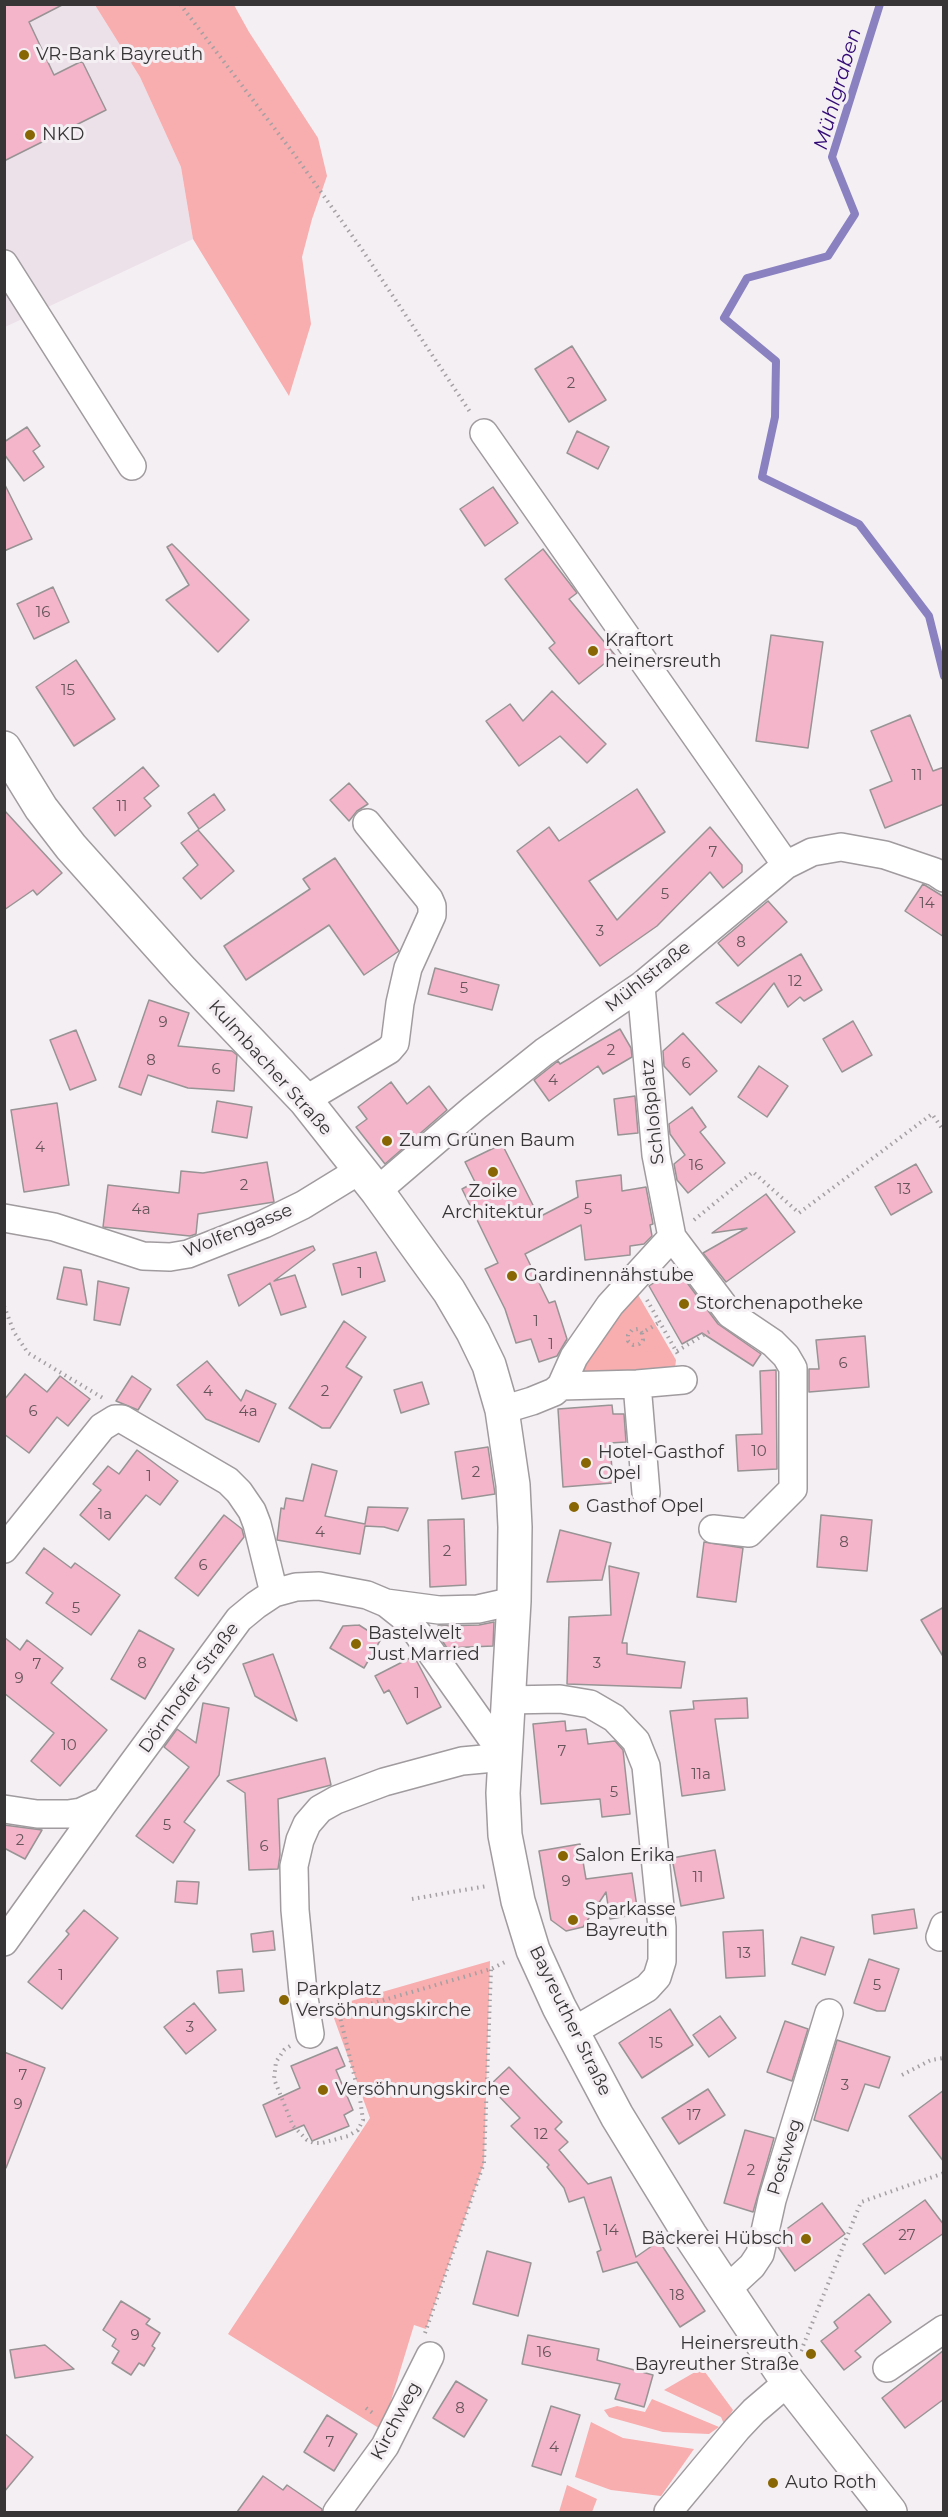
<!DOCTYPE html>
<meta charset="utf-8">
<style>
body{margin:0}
#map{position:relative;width:948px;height:2517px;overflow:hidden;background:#f4eff3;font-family:Montserrat,sans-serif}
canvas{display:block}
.frame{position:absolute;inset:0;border:6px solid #373536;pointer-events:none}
</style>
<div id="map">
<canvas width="948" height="2517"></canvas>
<div class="frame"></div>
</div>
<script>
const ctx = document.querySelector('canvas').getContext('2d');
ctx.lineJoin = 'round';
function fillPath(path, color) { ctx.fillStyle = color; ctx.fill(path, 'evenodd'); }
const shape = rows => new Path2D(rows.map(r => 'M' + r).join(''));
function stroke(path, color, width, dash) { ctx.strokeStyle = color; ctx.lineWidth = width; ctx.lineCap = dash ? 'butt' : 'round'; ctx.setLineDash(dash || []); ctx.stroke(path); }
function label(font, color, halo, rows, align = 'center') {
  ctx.font = font + ' Montserrat,sans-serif'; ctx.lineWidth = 6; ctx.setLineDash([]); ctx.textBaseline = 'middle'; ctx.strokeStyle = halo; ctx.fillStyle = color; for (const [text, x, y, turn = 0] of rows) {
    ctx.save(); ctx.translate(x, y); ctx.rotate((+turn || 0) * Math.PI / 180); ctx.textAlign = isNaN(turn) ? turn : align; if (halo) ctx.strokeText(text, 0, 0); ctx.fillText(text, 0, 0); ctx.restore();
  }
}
const built = shape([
 [4,5,95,5,140,77,181,167,193,239,5,327]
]);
const green = shape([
 [95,5,234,5,249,32,318,138,327,176,312,219,302,257,311,324,289,396,193,239,181,167,140,77],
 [637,1293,676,1360,675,1368,585,1374,582,1371,583,1359],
 [490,1961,484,2163,426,2329,414,2325,382,2430,228,2334,370,2118,330,2007],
 [702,2368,733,2410,724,2424,721,2417,664,2390],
 [652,2399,719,2427,709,2434,663,2432,609,2417,604,2410,617,2406,645,2412],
 [591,2422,623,2438,694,2449,661,2496,611,2490,575,2477],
 [567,2485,597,2499,592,2512,559,2512]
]);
const stream = shape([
 [880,4,832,157,855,214,828,256,747,278,724,318,776,361,775,417,762,477,859,524,929,616,944,676]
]);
const building = shape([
 [4,4,64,4,29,22,54,75,82,61,106,110,4,161,4,4],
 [572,346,606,400,569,422,535,369,572,346],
 [27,427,40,446,33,451,44,467,24,481,4,454,4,442,27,427],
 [577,431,609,447,598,469,567,453,577,431],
 [4,483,32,539,4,551,4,483],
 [493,487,518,523,485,546,460,509,493,487],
 [172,544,249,620,218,652,166,600,189,585,167,547,172,544],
 [543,549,577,593,569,599,615,655,579,684,549,648,555,643,505,579,543,549],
 [53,587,69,622,34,639,17,604,53,587],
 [771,635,823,642,808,748,756,741,771,635],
 [76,660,115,719,74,746,36,687,76,660],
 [552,691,606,744,587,763,560,736,519,766,486,721,510,704,523,721,552,691],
 [910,715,933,771,944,767,944,804,885,828,870,790,892,781,871,731,910,715],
 [143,767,159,786,144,798,151,806,115,836,93,808,143,767],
 [349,783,368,804,357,811,349,821,330,800,349,783],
 [637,789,665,832,589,881,617,920,710,827,742,865,742,872,723,888,710,872,657,926,600,966,517,851,549,827,559,841,637,789],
 [214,794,225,810,199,829,188,813,214,794],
 [4,810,62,873,37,895,33,890,4,910,4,810],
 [198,830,234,871,201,899,183,878,198,865,181,843,198,830],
 [335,858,399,951,364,975,329,925,246,980,224,946,310,889,303,879,335,858],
 [923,884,944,897,944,937,905,911,923,884],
 [768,901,787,922,738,966,718,943,768,901],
 [801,954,822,990,804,1001,800,997,788,1007,774,983,741,1023,716,1003,801,954],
 [435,968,499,985,492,1010,428,994,435,968],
 [149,1000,189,1013,178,1046,232,1051,237,1055,234,1091,188,1088,148,1075,141,1095,119,1087,149,1000],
 [853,1021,872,1055,842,1072,823,1039,853,1021],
 [620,1029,631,1048,632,1057,603,1074,598,1066,549,1101,534,1080,558,1061,560,1064,620,1029],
 [76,1030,96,1080,70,1090,50,1040,76,1030],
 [683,1033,717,1071,690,1095,664,1066,663,1051,683,1033],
 [759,1066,788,1086,767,1117,738,1097,759,1066],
 [391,1082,407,1104,429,1086,447,1110,385,1164,356,1127,367,1119,358,1107,391,1082],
 [635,1096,638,1133,618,1135,614,1099,635,1096],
 [217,1101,252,1107,247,1138,212,1132,217,1101],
 [57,1103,69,1185,24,1192,11,1110,57,1103],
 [692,1107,706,1127,700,1132,725,1163,688,1193,677,1180,674,1164,685,1155,670,1134,669,1124,692,1107],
 [502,1144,539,1217,578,1197,576,1181,621,1175,622,1191,646,1187,653,1224,650,1225,652,1236,644,1244,630,1246,630,1255,585,1260,581,1225,525,1254,549,1303,555,1301,567,1339,557,1356,539,1362,531,1339,516,1343,505,1309,485,1269,498,1263,462,1189,475,1182,465,1162,502,1144],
 [267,1162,274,1202,198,1214,196,1234,190,1236,103,1227,108,1185,179,1193,181,1171,203,1173,267,1162],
 [916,1164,932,1192,891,1215,875,1187,916,1164],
 [766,1194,795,1232,726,1282,703,1253,747,1228,712,1233,766,1194],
 [313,1246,315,1250,274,1281,295,1275,306,1307,281,1315,270,1283,239,1306,228,1275,313,1246],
 [376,1252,385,1281,342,1295,333,1264,376,1252],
 [64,1267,81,1270,87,1305,57,1299,64,1267],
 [676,1268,700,1300,697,1303,706,1308,718,1324,761,1354,753,1366,702,1333,682,1344,649,1286,676,1268],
 [98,1281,129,1288,120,1325,94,1320,98,1281],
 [344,1321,366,1337,346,1367,362,1377,330,1428,322,1428,289,1408,344,1321],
 [865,1336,869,1387,809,1392,809,1369,819,1369,816,1340,865,1336],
 [207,1361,241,1401,246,1390,276,1404,259,1442,206,1419,177,1385,207,1361],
 [776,1370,777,1469,738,1471,736,1435,762,1434,760,1371,776,1370],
 [25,1374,47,1392,60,1376,90,1399,68,1426,57,1417,29,1453,4,1434,4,1400,25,1374],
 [132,1376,151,1389,138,1410,116,1401,132,1376],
 [422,1382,429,1404,401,1413,394,1390,422,1382],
 [612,1405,613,1414,624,1414,626,1442,610,1443,613,1483,563,1487,558,1409,612,1405],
 [488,1447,495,1494,462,1499,455,1452,488,1447],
 [137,1450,178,1481,160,1505,146,1495,109,1540,80,1515,101,1490,93,1484,108,1466,119,1474,137,1450],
 [312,1464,337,1471,325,1516,365,1524,368,1507,408,1508,398,1531,384,1527,365,1526,360,1554,277,1540,281,1508,284,1509,286,1498,303,1501,312,1464],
 [224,1515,242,1529,244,1537,198,1596,175,1578,224,1515],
 [821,1515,872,1520,867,1571,817,1567,821,1515],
 [464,1519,466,1585,430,1587,428,1520,464,1519],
 [560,1530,611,1543,602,1580,547,1582,560,1530],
 [704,1542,743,1548,736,1602,697,1597,704,1542],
 [44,1548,71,1568,75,1563,120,1595,91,1635,46,1603,53,1593,26,1573,44,1548],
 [609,1566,639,1573,622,1643,627,1643,627,1654,685,1662,681,1688,567,1684,569,1617,611,1615,609,1566],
 [944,1607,944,1658,921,1620,944,1607],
 [494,1622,493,1646,447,1648,439,1636,438,1626,479,1625,494,1622],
 [359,1625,381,1639,364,1668,330,1648,343,1626,359,1625],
 [139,1630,174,1649,145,1699,111,1679,139,1630],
 [4,1637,20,1650,27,1640,63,1668,51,1683,107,1730,60,1786,31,1761,54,1733,4,1693,4,1637],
 [273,1654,280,1673,297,1721,255,1696,243,1664,273,1654],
 [414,1656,441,1707,407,1724,389,1690,384,1693,375,1676,414,1656],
 [747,1698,748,1718,715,1719,725,1790,682,1796,670,1711,694,1709,693,1701,747,1698],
 [203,1703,229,1708,219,1775,184,1822,195,1830,173,1863,136,1836,189,1767,164,1747,177,1729,196,1743,203,1703],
 [565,1721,566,1731,586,1729,588,1744,615,1741,623,1750,630,1814,602,1817,600,1799,541,1804,533,1724,565,1721],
 [325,1758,331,1785,278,1799,280,1855,278,1869,249,1870,245,1793,227,1781,325,1758],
 [4,1825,42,1830,25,1859,4,1848,4,1825],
 [580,1844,586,1879,632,1873,638,1914,610,1919,606,1892,583,1927,566,1931,551,1920,539,1851,580,1844],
 [715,1850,724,1898,681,1906,672,1858,715,1850],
 [177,1881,199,1882,197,1904,175,1902,177,1881],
 [914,1909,917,1928,874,1934,872,1915,914,1909],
 [84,1910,118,1938,62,2009,28,1982,69,1934,66,1931,84,1910],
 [763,1930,765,1976,726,1978,723,1932,763,1930],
 [273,1931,275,1950,253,1952,251,1934,273,1931],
 [801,1937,834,1947,825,1975,792,1964,801,1937],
 [869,1959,899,1969,885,2011,877,2011,854,2003,869,1959],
 [242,1969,244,1991,219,1993,217,1971,242,1969],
 [194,2003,216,2030,186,2054,164,2027,194,2003],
 [670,2009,693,2045,642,2078,619,2043,670,2009],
 [720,2016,736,2038,709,2057,693,2035,720,2016],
 [785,2021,808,2029,792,2081,767,2072,785,2021],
 [837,2040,890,2057,879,2088,865,2084,848,2131,814,2120,837,2040],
 [337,2047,345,2066,336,2070,353,2110,344,2115,349,2126,312,2141,304,2125,276,2137,263,2105,300,2088,291,2066,337,2047],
 [4,2052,45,2068,6,2168,4,2168,4,2052],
 [509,2067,562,2122,555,2129,568,2142,559,2150,588,2184,611,2177,636,2257,659,2241,705,2311,680,2327,637,2262,603,2272,597,2252,601,2250,584,2197,569,2202,564,2188,547,2167,549,2165,511,2126,520,2118,489,2086,509,2067],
 [708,2089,725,2115,679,2144,662,2118,708,2089],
 [944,2090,944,2162,909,2116,944,2090],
 [745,2130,774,2138,753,2212,724,2203,745,2130],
 [925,2200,944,2225,944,2233,885,2274,863,2244,925,2200],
 [822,2203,845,2234,795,2271,778,2247,781,2233,822,2203],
 [487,2251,531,2263,518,2316,473,2304,487,2251],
 [869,2294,891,2322,855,2351,861,2357,844,2370,821,2341,838,2328,834,2322,869,2294],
 [121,2301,150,2319,146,2324,160,2333,152,2346,155,2348,144,2366,139,2363,131,2375,112,2363,119,2351,112,2346,116,2339,103,2330,121,2301],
 [528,2335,599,2349,597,2360,653,2375,644,2407,615,2399,620,2384,522,2364,528,2335],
 [45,2345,74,2369,15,2378,10,2350,45,2345],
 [944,2350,944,2399,905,2428,882,2398,944,2350],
 [456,2381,487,2400,464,2437,433,2418,456,2381],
 [551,2406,580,2415,561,2475,532,2466,551,2406],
 [327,2415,357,2434,334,2471,304,2452,327,2415],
 [4,2433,33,2457,4,2492,4,2433],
 [263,2476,283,2490,287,2485,322,2509,322,2512,237,2512,263,2476]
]);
const path = shape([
 [180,4,294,154,363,251,470,412],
 [694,1220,753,1172,799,1213,932,1114,944,1131],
 [647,1300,679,1356],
 [4,1306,14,1332,28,1353,103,1398],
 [642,1333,638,1329,632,1330,628,1335,628,1341,633,1345,639,1344,643,1340,642,1333,660,1322],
 [677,1351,712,1330],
 [412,1899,487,1886],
 [290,2046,284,2050,276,2062,274,2079,293,2126,307,2140,314,2143,322,2143,348,2136,358,2130,363,2120,360,2099,339,2013,491,1969,507,1961],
 [902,2075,931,2060,944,2058],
 [425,2333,484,2163,491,1969],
 [801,2351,861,2202,944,2173],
 [366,2408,374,2414]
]);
const minor = shape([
 [4,264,132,466],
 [484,433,786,865],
 [641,986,656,1155,672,1237,730,1314,773,1343,786,1356,793,1368,793,1489,749,1533,713,1529],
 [305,1100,389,1050,395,1043,400,1003,408,968,432,915,432,906,429,899,367,823],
 [377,1191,474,1108,544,1052,641,986,786,865,812,852,841,847,885,855,935,872,944,878],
 [4,1218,54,1227,143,1256,170,1257,188,1254,264,1224,303,1205,360,1170],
 [637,1384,646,1493],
 [561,1386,637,1384,683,1380],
 [502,1410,532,1401,554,1392,561,1386,574,1357,610,1305,672,1237],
 [4,1549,102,1427,115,1419,122,1419,228,1481,239,1492,252,1511,257,1524,274,1593],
 [386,1603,439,1610,478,1609,514,1601],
 [507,1700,560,1699,590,1704,614,1718,636,1741,646,1766,662,1927,662,1961,657,1977,647,1988,572,2032],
 [4,1809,37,1814,68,1814,81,1812,105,1801],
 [940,1937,944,1926],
 [4,1942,105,1801,239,1619,256,1605,274,1593,296,1587,319,1586,367,1595,386,1603,405,1618,418,1634,505,1757],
 [310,2034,303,1992,295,1910,294,1866,300,1840,307,1824,320,1809,336,1800,384,1782,462,1761,505,1757],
 [726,2290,752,2266,760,2254,772,2200,829,2013],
 [887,2368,944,2329],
 [337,2512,385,2446,430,2356],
 [668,2512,737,2429,754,2411,788,2382]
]);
const major = shape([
 [4,748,41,808,71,847,182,971,305,1100,377,1191,449,1291,473,1332,489,1365,502,1410,513,1485,515,1527,514,1601,503,1793,505,1835,518,1901,533,1950,559,2007,617,2116,690,2235,788,2382,890,2512]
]);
const markers = [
 [24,55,6,"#896604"],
 [30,135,6,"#896604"],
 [593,651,6,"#896604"],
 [387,1141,6,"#896604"],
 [493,1172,6,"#896604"],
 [512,1276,6,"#896604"],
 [684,1304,6,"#896604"],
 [586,1463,6,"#896604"],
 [574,1507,6,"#896604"],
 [356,1644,6,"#896604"],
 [563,1856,6,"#896604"],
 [573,1920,6,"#896604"],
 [284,2000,6,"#896604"],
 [323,2090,6,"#896604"],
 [806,2239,6,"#896604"],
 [811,2354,6,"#896604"],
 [773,2483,6,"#896604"]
];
const numberNames = [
 ["2",571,384],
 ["16",43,613],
 ["15",68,691],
 ["11",917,776],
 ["11",122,807],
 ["7",713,853],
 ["5",665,895],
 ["14",927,904],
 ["3",600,932],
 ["8",741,943],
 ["12",795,982],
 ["5",464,989],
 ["9",163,1023],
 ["2",611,1051],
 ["8",151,1061],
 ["6",686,1064],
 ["6",216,1070],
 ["4",553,1081],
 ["4",40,1148],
 ["16",696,1166],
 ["2",244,1186],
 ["13",904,1190],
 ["4a",141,1210],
 ["5",588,1210],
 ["1",360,1274],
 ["1",536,1322],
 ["1",551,1345],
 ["6",843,1364],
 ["4",208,1392],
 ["2",325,1392],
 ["6",33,1412],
 ["4a",248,1412],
 ["10",759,1452],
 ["2",476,1473],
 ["1",149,1477],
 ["1a",105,1515],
 ["4",320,1533],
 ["8",844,1543],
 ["2",447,1552],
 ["6",203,1566],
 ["5",76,1609],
 ["8",142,1664],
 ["3",597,1664],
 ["7",37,1665],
 ["9",19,1679],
 ["1",417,1694],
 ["10",69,1746],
 ["7",562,1752],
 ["11a",701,1775],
 ["5",614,1793],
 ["5",167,1826],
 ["2",20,1841],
 ["6",264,1847],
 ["11",698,1878],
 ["9",566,1882],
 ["13",744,1954],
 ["1",61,1976],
 ["5",877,1986],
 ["3",190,2028],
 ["15",656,2044],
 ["7",23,2076],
 ["3",845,2086],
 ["9",18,2105],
 ["17",694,2116],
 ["12",541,2135],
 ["2",751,2171],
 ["14",611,2231],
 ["27",907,2236],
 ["18",677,2296],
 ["9",135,2336],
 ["16",544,2353],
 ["8",460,2409],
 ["7",330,2443],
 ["4",554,2448]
];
const poiNames = [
 ["VR-Bank Bayreuth",36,55],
 ["NKD",42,135],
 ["Kraftort",605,641],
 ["heinersreuth",605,662],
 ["Zum Grünen Baum",399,1141],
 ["Zoike",493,1192,"center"],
 ["Architektur",493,1213,"center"],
 ["Gardinennähstube",524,1276],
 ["Storchenapotheke",696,1304],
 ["Hotel-Gasthof",598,1453],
 ["Opel",598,1474],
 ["Gasthof Opel",586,1507],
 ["Bastelwelt",368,1634],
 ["Just Married",368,1655],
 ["Salon Erika",575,1856],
 ["Sparkasse",585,1910],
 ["Bayreuth",585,1931],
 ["Parkplatz",296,1990],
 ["Versöhnungskirche",296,2011],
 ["Versöhnungskirche",335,2090],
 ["Bäckerei Hübsch",794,2239,"right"],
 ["Heinersreuth",799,2344,"right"],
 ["Bayreuther Straße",799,2365,"right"],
 ["Auto Roth",785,2483]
];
const streetNames = [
 ["Mühlstraße",648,977,-38],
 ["Kulmbacher Straße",270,1068,48],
 ["Schloßplatz",653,1112,-96],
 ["Wolfengasse",238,1231,-22],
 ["Dörnhofer Straße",189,1688,-54],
 ["Bayreuther Straße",570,2021,64],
 ["Postweg",785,2157,-73],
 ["Kirchweg",396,2421,-62]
];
const waterNames = [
 ["Mühlgraben",838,89,-74]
];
fillPath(built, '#ece1e9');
fillPath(green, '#f8adae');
stroke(stream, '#8a81c1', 8);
fillPath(building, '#f4b5cb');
stroke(building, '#989394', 1.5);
stroke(minor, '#a09b9e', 30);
stroke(major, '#a09b9e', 36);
stroke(path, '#a4a0a3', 4, [1.5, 4.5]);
stroke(minor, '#fff', 27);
stroke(major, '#fff', 33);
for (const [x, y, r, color] of markers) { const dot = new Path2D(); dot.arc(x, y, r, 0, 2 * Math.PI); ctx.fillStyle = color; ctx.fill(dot); stroke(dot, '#f4eff3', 2); }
label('15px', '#66555b', null, numberNames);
label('18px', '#373536', '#f4eff3', poiNames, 'left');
label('18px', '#373536', '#f4eff3', streetNames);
label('italic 20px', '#310975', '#f4eff3', waterNames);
</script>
